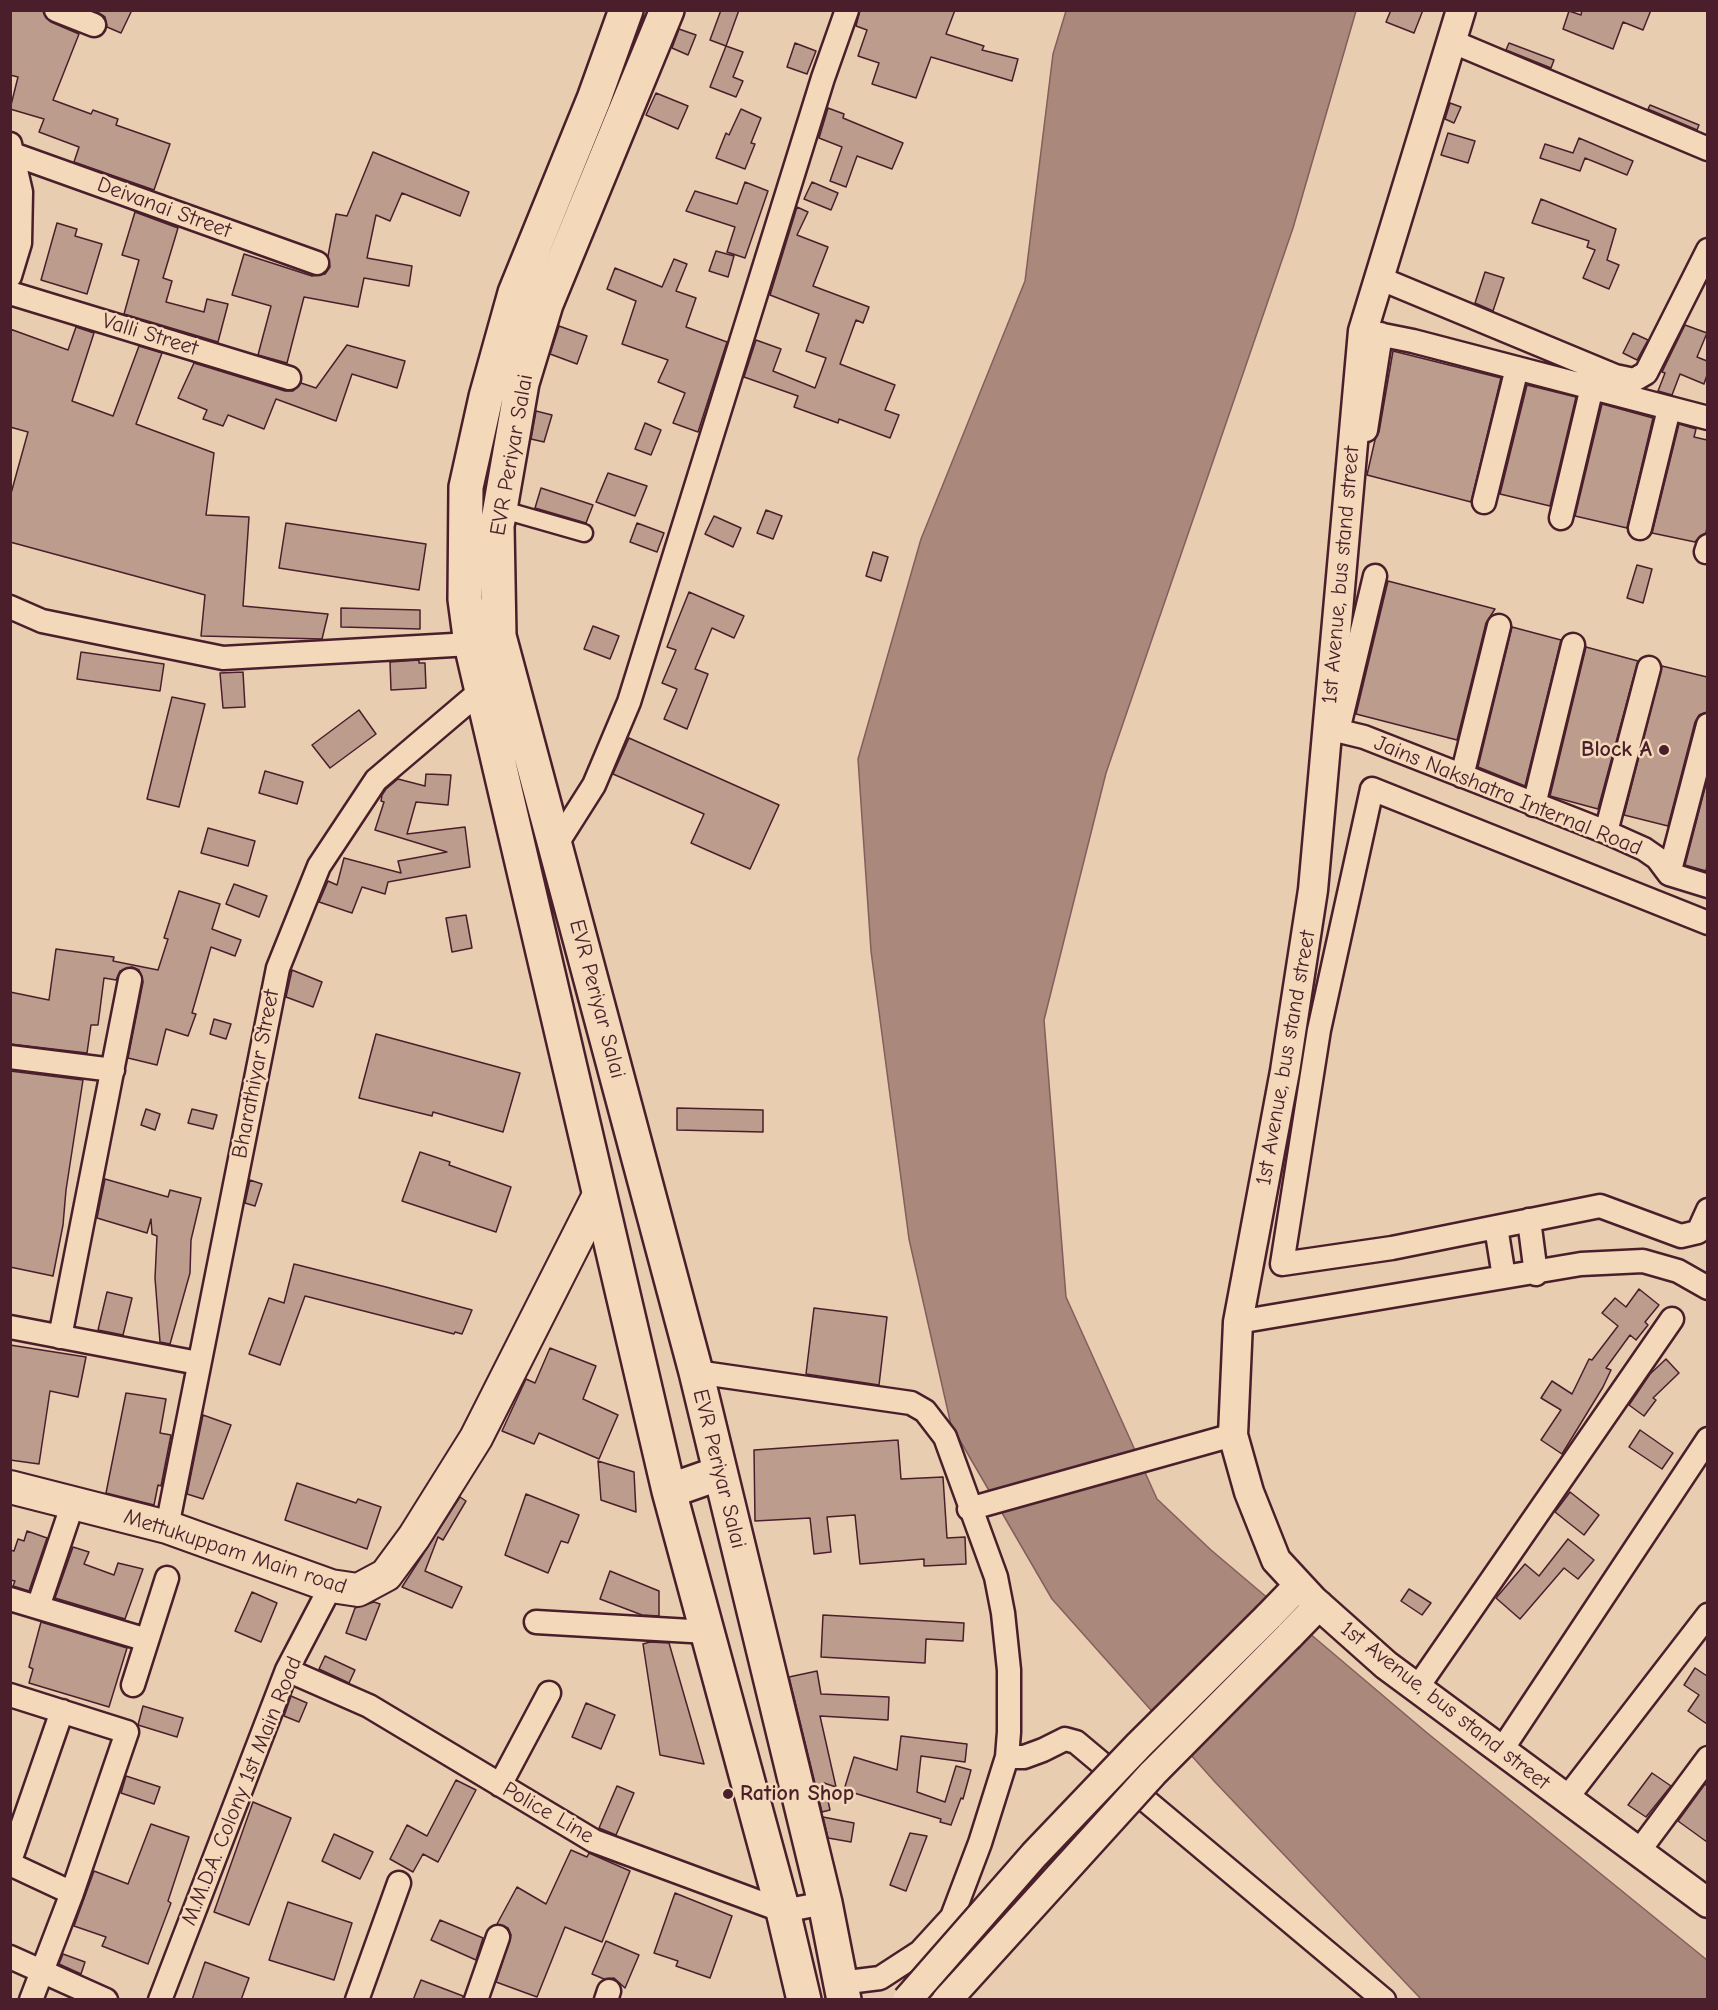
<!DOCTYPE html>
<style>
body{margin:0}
#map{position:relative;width:1718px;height:2010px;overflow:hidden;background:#e9cdb1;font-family:"Comic Neue",sans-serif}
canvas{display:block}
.frame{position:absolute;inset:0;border:12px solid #4a1f2b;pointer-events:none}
</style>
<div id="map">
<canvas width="1718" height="2010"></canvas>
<div class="frame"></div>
</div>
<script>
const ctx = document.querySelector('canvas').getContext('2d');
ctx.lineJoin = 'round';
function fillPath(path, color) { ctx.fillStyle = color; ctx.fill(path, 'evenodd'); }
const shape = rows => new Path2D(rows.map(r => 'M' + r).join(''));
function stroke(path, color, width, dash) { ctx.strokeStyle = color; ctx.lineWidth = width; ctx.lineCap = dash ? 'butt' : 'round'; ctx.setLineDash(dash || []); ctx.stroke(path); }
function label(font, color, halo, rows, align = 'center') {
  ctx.font = font + ' "Comic Neue",sans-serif'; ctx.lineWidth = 5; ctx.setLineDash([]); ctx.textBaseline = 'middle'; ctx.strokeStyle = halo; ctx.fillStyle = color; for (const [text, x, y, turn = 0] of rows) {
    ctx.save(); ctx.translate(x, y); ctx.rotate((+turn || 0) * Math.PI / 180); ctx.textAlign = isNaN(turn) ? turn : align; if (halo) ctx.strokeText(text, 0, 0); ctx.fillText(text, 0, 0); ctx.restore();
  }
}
const water = shape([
 [1066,11,1356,11,1293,228,1106,773,1044,1020,1066,1297,1157,1499,1211,1550,1426,1732,1707,1960,1707,1999,1421,1999,1215,1782,1052,1599,951,1425,909,1239,871,951,858,759,921,539,1025,281,1053,54,1066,11]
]);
const building = shape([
 [10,10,43,10,51,22,79,34,53,100,91,114,93,110,118,119,116,125,170,144,154,190,74,162,79,147,39,132,44,119,10,109,18,77,10,75,10,10],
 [94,10,132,10,121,33,107,27,105,17,94,10],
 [721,10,739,10,726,46,710,40,721,10],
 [860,10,955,10,946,34,984,46,982,50,1018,59,1012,81,931,57,916,98,872,84,879,63,858,56,867,30,856,26,860,10],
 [1391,10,1423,10,1414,33,1386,22,1391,10],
 [1582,10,1651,10,1643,30,1623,22,1613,49,1563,29,1569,11,1581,15,1582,10],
 [679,29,696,35,688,55,672,48,679,29],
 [795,43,816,51,807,74,787,67,795,43],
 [1509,43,1554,60,1551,68,1506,50,1509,43],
 [726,46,743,52,733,77,743,81,736,97,710,87,726,46],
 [656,93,688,106,678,129,646,115,656,93],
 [1450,103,1461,107,1454,123,1445,119,1450,103],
 [1650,105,1699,125,1697,130,1648,109,1650,105],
 [828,108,844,114,843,118,903,143,892,169,857,156,846,187,830,181,842,147,819,138,828,108],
 [741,109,761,118,751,143,755,144,745,169,716,158,726,133,729,135,741,109],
 [1448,133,1475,141,1468,163,1441,155,1448,133],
 [1579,138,1633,161,1627,175,1585,158,1580,171,1540,158,1545,144,1573,153,1579,138],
 [373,152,469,192,460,216,402,193,390,221,376,215,367,258,412,266,409,286,364,278,358,307,304,297,287,363,258,355,271,306,232,295,244,254,312,276,325,274,330,267,328,256,336,214,347,216,373,152],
 [745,182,768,191,745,258,727,252,735,227,686,211,695,191,737,204,745,182],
 [812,182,838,193,831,210,804,199,812,182],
 [1541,199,1616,229,1607,260,1619,265,1609,289,1583,278,1595,250,1587,247,1589,241,1532,223,1541,199],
 [797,207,808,212,797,235,828,247,813,286,869,307,863,323,856,320,840,364,895,385,885,410,899,415,890,438,839,419,838,423,794,407,798,396,744,377,756,340,781,349,773,371,815,388,826,358,806,351,819,314,770,295,797,207],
 [135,212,178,228,163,278,172,281,166,302,204,312,207,299,228,304,218,342,124,314,139,260,122,255,135,212],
 [57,223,77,229,75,236,102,244,87,294,41,280,57,223],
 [716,251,734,256,728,277,709,271,716,251],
 [674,259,687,264,676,291,696,298,686,327,727,342,698,432,673,423,685,393,658,382,668,360,622,344,636,301,607,289,615,268,662,287,674,259],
 [1485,272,1504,278,1493,311,1475,303,1485,272],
 [1685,325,1707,333,1697,357,1707,361,1707,375,1704,384,1680,374,1672,395,1658,391,1665,373,1662,372,1685,325],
 [559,326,587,336,577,364,550,354,559,326],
 [76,327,94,333,72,401,113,416,139,346,162,353,136,424,214,453,206,515,249,517,243,606,328,614,322,639,201,636,205,595,10,542,10,497,28,432,10,427,10,329,68,350,76,327],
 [1633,333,1648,340,1637,360,1623,353,1633,333],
 [347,345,405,361,397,388,352,374,336,421,276,399,264,429,228,415,223,426,203,419,207,410,178,398,194,363,285,391,293,391,301,383,316,388,347,345],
 [1393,351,1501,378,1471,502,1367,475,1375,440,1379,432,1393,351],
 [1527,385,1576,397,1550,506,1500,494,1527,385],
 [1602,404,1653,418,1627,528,1575,516,1602,404],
 [536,411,552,415,544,442,531,439,536,411],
 [645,423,661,430,651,455,635,449,645,423],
 [1679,424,1696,429,1694,437,1707,440,1707,527,1706,533,1700,536,1695,542,1652,533,1679,424],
 [608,473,647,486,635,516,596,502,608,473],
 [541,488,593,505,586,523,535,508,541,488],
 [766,510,782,516,773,539,757,533,766,510],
 [714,516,741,528,733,547,705,534,714,516],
 [286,523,426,544,419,590,279,568,286,523],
 [637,523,664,533,657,552,630,542,637,523],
 [873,552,888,557,881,581,866,576,873,552],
 [1637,565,1652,569,1643,603,1627,598,1637,565],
 [1388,581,1495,609,1486,623,1457,740,1356,714,1388,581],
 [689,592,744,616,734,638,712,628,695,669,708,674,687,729,664,719,677,689,662,683,676,650,667,647,689,592],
 [341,608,420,610,420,629,341,627,341,608],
 [593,626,619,636,610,659,584,649,593,626],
 [1512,627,1561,640,1525,786,1478,767,1512,627],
 [1586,647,1638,661,1598,809,1550,796,1586,647],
 [81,652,164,664,160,691,77,679,81,652],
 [419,660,419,663,425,663,426,688,391,690,390,662,419,660],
 [1662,666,1707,677,1707,712,1699,715,1695,722,1668,826,1624,815,1662,666],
 [243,672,245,707,223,708,220,673,243,672],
 [172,697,205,704,179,807,147,799,172,697],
 [359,710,376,734,330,768,312,745,359,710],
 [629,738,779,805,750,869,691,843,704,814,613,774,629,738],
 [265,771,303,782,297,804,259,793,265,771],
 [426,774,451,775,448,805,416,802,407,834,465,827,470,867,388,882,385,894,362,887,352,913,319,902,328,881,337,885,344,858,401,873,398,861,447,852,375,830,384,802,381,801,382,795,386,789,398,779,425,786,426,774],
 [1707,780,1707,866,1706,871,1685,865,1707,780],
 [208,828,255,841,248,866,201,853,208,828],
 [234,884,267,896,259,917,226,904,234,884],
 [179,891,220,904,212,929,241,940,235,956,211,947,192,1013,196,1014,188,1036,166,1029,157,1065,128,1058,143,982,139,970,132,967,120,971,116,980,104,978,98,1025,91,1025,87,1053,10,1044,10,992,49,1000,56,949,114,957,113,961,158,970,168,939,164,938,179,891],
 [466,915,472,948,452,952,446,918,466,915],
 [292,970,322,982,313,1007,286,997,292,970],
 [214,1019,231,1024,226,1039,210,1034,214,1019],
 [376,1034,520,1073,503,1132,433,1112,432,1116,359,1098,376,1034],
 [10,1071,83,1080,66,1190,63,1225,53,1276,10,1267,10,1071],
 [677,1108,763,1110,763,1132,677,1130,677,1108],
 [146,1109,160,1114,155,1130,141,1125,146,1109],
 [192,1109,217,1115,213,1129,188,1123,192,1109],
 [420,1152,450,1162,449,1165,511,1187,496,1232,402,1201,420,1152],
 [105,1179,168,1197,170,1190,201,1198,191,1240,190,1273,170,1344,160,1342,155,1278,157,1236,152,1234,151,1219,147,1233,97,1218,105,1179],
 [250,1180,262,1184,255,1206,245,1203,250,1180],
 [294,1264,386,1287,472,1310,462,1334,455,1332,454,1334,305,1296,280,1365,249,1354,269,1298,284,1303,294,1264],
 [1639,1289,1659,1305,1645,1322,1648,1325,1636,1340,1630,1335,1606,1368,1611,1370,1603,1387,1562,1454,1541,1440,1561,1410,1541,1398,1552,1381,1572,1394,1589,1359,1592,1360,1618,1326,1602,1313,1615,1298,1626,1307,1639,1289],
 [107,1292,132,1298,123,1335,98,1330,107,1292],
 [814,1308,887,1317,879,1385,806,1374,814,1308],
 [10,1345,86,1357,78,1397,50,1391,39,1464,10,1460,10,1345],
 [550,1348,596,1366,583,1399,618,1415,599,1459,539,1433,534,1444,502,1431,526,1379,535,1383,550,1348],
 [1666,1359,1679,1373,1653,1398,1656,1400,1644,1416,1629,1405,1650,1374,1666,1359],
 [126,1393,166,1399,160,1433,171,1435,161,1486,158,1485,154,1505,106,1493,126,1393],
 [203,1415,231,1425,203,1499,187,1494,203,1415],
 [1640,1430,1673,1453,1662,1469,1629,1447,1640,1430],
 [898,1440,901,1479,943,1477,947,1538,965,1537,966,1564,924,1566,924,1559,860,1564,855,1515,827,1517,831,1552,814,1554,810,1518,755,1521,754,1450,898,1440],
 [598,1461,634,1472,636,1512,601,1500,598,1461],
 [297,1483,356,1503,358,1499,381,1507,367,1549,285,1520,297,1483],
 [1570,1492,1599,1515,1584,1535,1555,1512,1570,1492],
 [526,1494,579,1515,568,1543,561,1541,548,1573,505,1555,526,1494],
 [460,1497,466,1501,443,1540,438,1537,425,1571,462,1587,452,1608,402,1587,460,1497],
 [27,1531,47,1538,29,1591,13,1586,15,1581,10,1580,10,1550,14,1551,18,1539,24,1541,27,1531],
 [1568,1539,1594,1560,1578,1579,1564,1568,1520,1619,1496,1598,1525,1564,1539,1576,1568,1539],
 [73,1547,89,1552,84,1564,114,1575,118,1563,143,1569,125,1619,55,1598,73,1547],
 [610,1571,659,1591,659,1616,642,1615,600,1599,610,1571],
 [1409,1589,1431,1603,1422,1615,1401,1601,1409,1589],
 [252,1592,277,1603,261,1642,235,1631,252,1592],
 [374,1602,380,1604,366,1640,346,1633,355,1608,374,1602],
 [823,1615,964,1623,963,1641,926,1639,925,1663,821,1657,823,1615],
 [41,1622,127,1648,109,1707,29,1683,33,1669,29,1667,41,1622],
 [650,1642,669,1643,704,1764,660,1755,643,1644,650,1642],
 [325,1656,355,1670,349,1683,319,1669,325,1656],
 [1695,1668,1707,1676,1707,1724,1688,1711,1699,1695,1684,1685,1695,1668],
 [817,1671,821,1694,889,1697,888,1720,820,1716,836,1787,824,1783,830,1810,822,1812,789,1677,817,1671],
 [291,1696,307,1703,299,1722,284,1716,291,1696],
 [586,1703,615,1715,601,1749,572,1737,586,1703],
 [143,1706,183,1718,177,1737,138,1725,143,1706],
 [901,1736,967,1744,965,1762,921,1756,917,1792,945,1802,956,1766,971,1770,963,1799,961,1798,951,1825,940,1822,941,1819,844,1790,854,1757,897,1770,901,1736],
 [1652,1773,1671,1786,1646,1817,1628,1805,1652,1773],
 [126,1776,160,1787,154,1804,121,1793,126,1776],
 [456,1780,476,1790,438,1862,423,1854,413,1872,390,1859,407,1825,427,1836,456,1780],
 [1705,1784,1707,1786,1707,1842,1678,1821,1705,1784],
 [617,1786,634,1793,616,1835,599,1828,617,1786],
 [253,1802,291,1818,249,1925,214,1912,253,1802],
 [823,1817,854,1823,851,1842,828,1838,823,1817],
 [151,1824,189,1837,168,1901,171,1903,148,1964,102,1946,106,1937,74,1926,94,1871,128,1884,151,1824],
 [910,1833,927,1836,906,1891,890,1885,910,1833],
 [334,1834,373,1852,360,1879,322,1861,334,1834],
 [571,1850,587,1857,589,1853,630,1871,602,1942,565,1927,537,1997,496,1982,511,1935,508,1928,497,1924,517,1887,546,1904,571,1850],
 [675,1893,732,1916,710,1978,676,1966,678,1961,654,1953,675,1893],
 [288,1902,352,1923,334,1980,269,1960,288,1902],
 [440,1920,483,1938,476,1960,431,1940,440,1920],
 [606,1941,639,1955,625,1988,614,1978,604,1979,592,1974,606,1941],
 [63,1954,85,1962,81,1974,59,1964,63,1954],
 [205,1962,249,1978,241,2000,192,2000,205,1962],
 [421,1980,463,1996,463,2000,413,2000,421,1980]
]);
const pedestrian = shape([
 [500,509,584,533]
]);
const minor = shape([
 [56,10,94,25],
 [1451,41,1708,149],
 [10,144,21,192,20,243,10,276],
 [10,153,317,263],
 [1379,278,1615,376,1634,380,1646,373,1708,250],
 [10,293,289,378],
 [1363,331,1413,341,1708,418],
 [1366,430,1381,334],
 [1484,502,1517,368],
 [1561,518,1592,387],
 [1640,528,1669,409],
 [1706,552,1708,546],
 [10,607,42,621,223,658,471,644,483,641],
 [1327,728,1364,737,1606,832,1644,849,1657,858,1669,874,1708,886],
 [1338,731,1375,576],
 [1462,776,1499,626],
 [1534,805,1573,645],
 [1606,832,1649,668],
 [556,845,594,785,629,702,823,78,847,10],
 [1669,874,1708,725],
 [1708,923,1372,789,1319,1030,1282,1264,1392,1248,1600,1206,1681,1236,1698,1232,1708,1210],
 [10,1057,113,1070],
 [1529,1220,1536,1274],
 [1496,1227,1504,1277],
 [1238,1322,1581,1264,1643,1261,1678,1271,1708,1288],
 [10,1327,198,1363],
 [60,1337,130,980],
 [696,1372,911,1403,925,1411,945,1437,996,1577,1003,1613,1009,1670,1009,1732,1007,1757,980,1843,952,1917,920,1952,880,1978,840,1983],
 [969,1509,1233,1435],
 [167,1527,278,968,319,866,376,780,483,689],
 [10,1599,147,1640],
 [38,1607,73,1503],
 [536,1622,708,1632],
 [287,1670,369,1706,594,1841,783,1911,825,1903],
 [133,1685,167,1578],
 [1417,1688,1672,1319],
 [10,1695,127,1732,72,1893,31,2000],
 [1501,1751,1708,1439],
 [1007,1757,1024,1757,1043,1750,1065,1739,1076,1742,1384,2000],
 [500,1785,549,1693],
 [1566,1799,1708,1615],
 [1639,1851,1708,1758],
 [10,1861,62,1711],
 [10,1864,72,1893],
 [10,1957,106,2000],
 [160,2000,287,1670,331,1586],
 [357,2000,399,1883],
 [476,2000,498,1937],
 [606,2000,609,1991]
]);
const tertiary = shape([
 [1461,10,1363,331,1313,890,1285,1071,1238,1322,1233,1435,1249,1492,1276,1560,1313,1600,1386,1665,1708,1903],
 [1268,1617,1299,1585],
 [1289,1636,1319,1605]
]);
const secondary = shape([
 [10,1487,167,1527,331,1586,358,1590,386,1575,414,1537,476,1438,598,1197]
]);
const primary = shape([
 [626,10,594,99,515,293,486,397,466,487,465,599,471,644,669,1491,783,1911,804,2000],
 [667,10,546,304,522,383,497,526,499,636,696,1372,825,1903,844,2000],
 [669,1491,720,1473]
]);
const tertiaryBridge = shape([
 [907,2000,1034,1855,1139,1745,1268,1617],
 [947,2000,1153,1773,1289,1636]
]);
const markers = [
 [1664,750,6,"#4a1f2b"],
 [728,1794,6,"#4a1f2b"]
];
const streetNames = [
 ["Deivanai Street",164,208,20],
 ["Valli Street",150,335,17],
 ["EVR Periyar Salai",512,455,-80],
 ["1st Avenue, bus stand street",1341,575,-85],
 ["Jains Nakshatra Internal Road",1508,796,22],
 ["EVR Periyar Salai",597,999,75],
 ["1st Avenue, bus stand street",1286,1058,-80],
 ["Bharathiyar Street",256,1074,-79],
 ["EVR Periyar Salai",719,1469,76],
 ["Mettukuppam Main road",235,1552,18],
 ["1st Avenue, bus stand street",1445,1706,38],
 ["M.M.D.A. Colony 1st Main Road",242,1791,-68],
 ["Police Line",548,1813,30]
];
const poiNames = [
 ["Block A",1652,750],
 ["Ration Shop",740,1794,"left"]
];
fillPath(water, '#aa887c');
stroke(water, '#845e5c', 1.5);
fillPath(building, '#bc9c8c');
stroke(building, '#4a1f2b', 1.5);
stroke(pedestrian, '#4a1f2b', 21);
stroke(minor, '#4a1f2b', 27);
stroke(tertiary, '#4a1f2b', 33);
stroke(secondary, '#4a1f2b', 36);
stroke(primary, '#4a1f2b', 38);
stroke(pedestrian, '#f3d8ba', 16);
stroke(minor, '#f3d8ba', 22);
stroke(tertiary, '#f3d8ba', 28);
stroke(secondary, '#f3d8ba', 32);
stroke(primary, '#f3d8ba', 33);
stroke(tertiaryBridge, '#4a1f2b', 33, []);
stroke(tertiaryBridge, '#f3d8ba', 28);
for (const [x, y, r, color] of markers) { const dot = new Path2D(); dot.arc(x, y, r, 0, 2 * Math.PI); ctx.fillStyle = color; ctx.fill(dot); stroke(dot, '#f3d8ba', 2); }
label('22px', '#4a1f2b', '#f3d8ba', streetNames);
label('bold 22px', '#4a1f2b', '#f3d8ba', poiNames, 'right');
</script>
